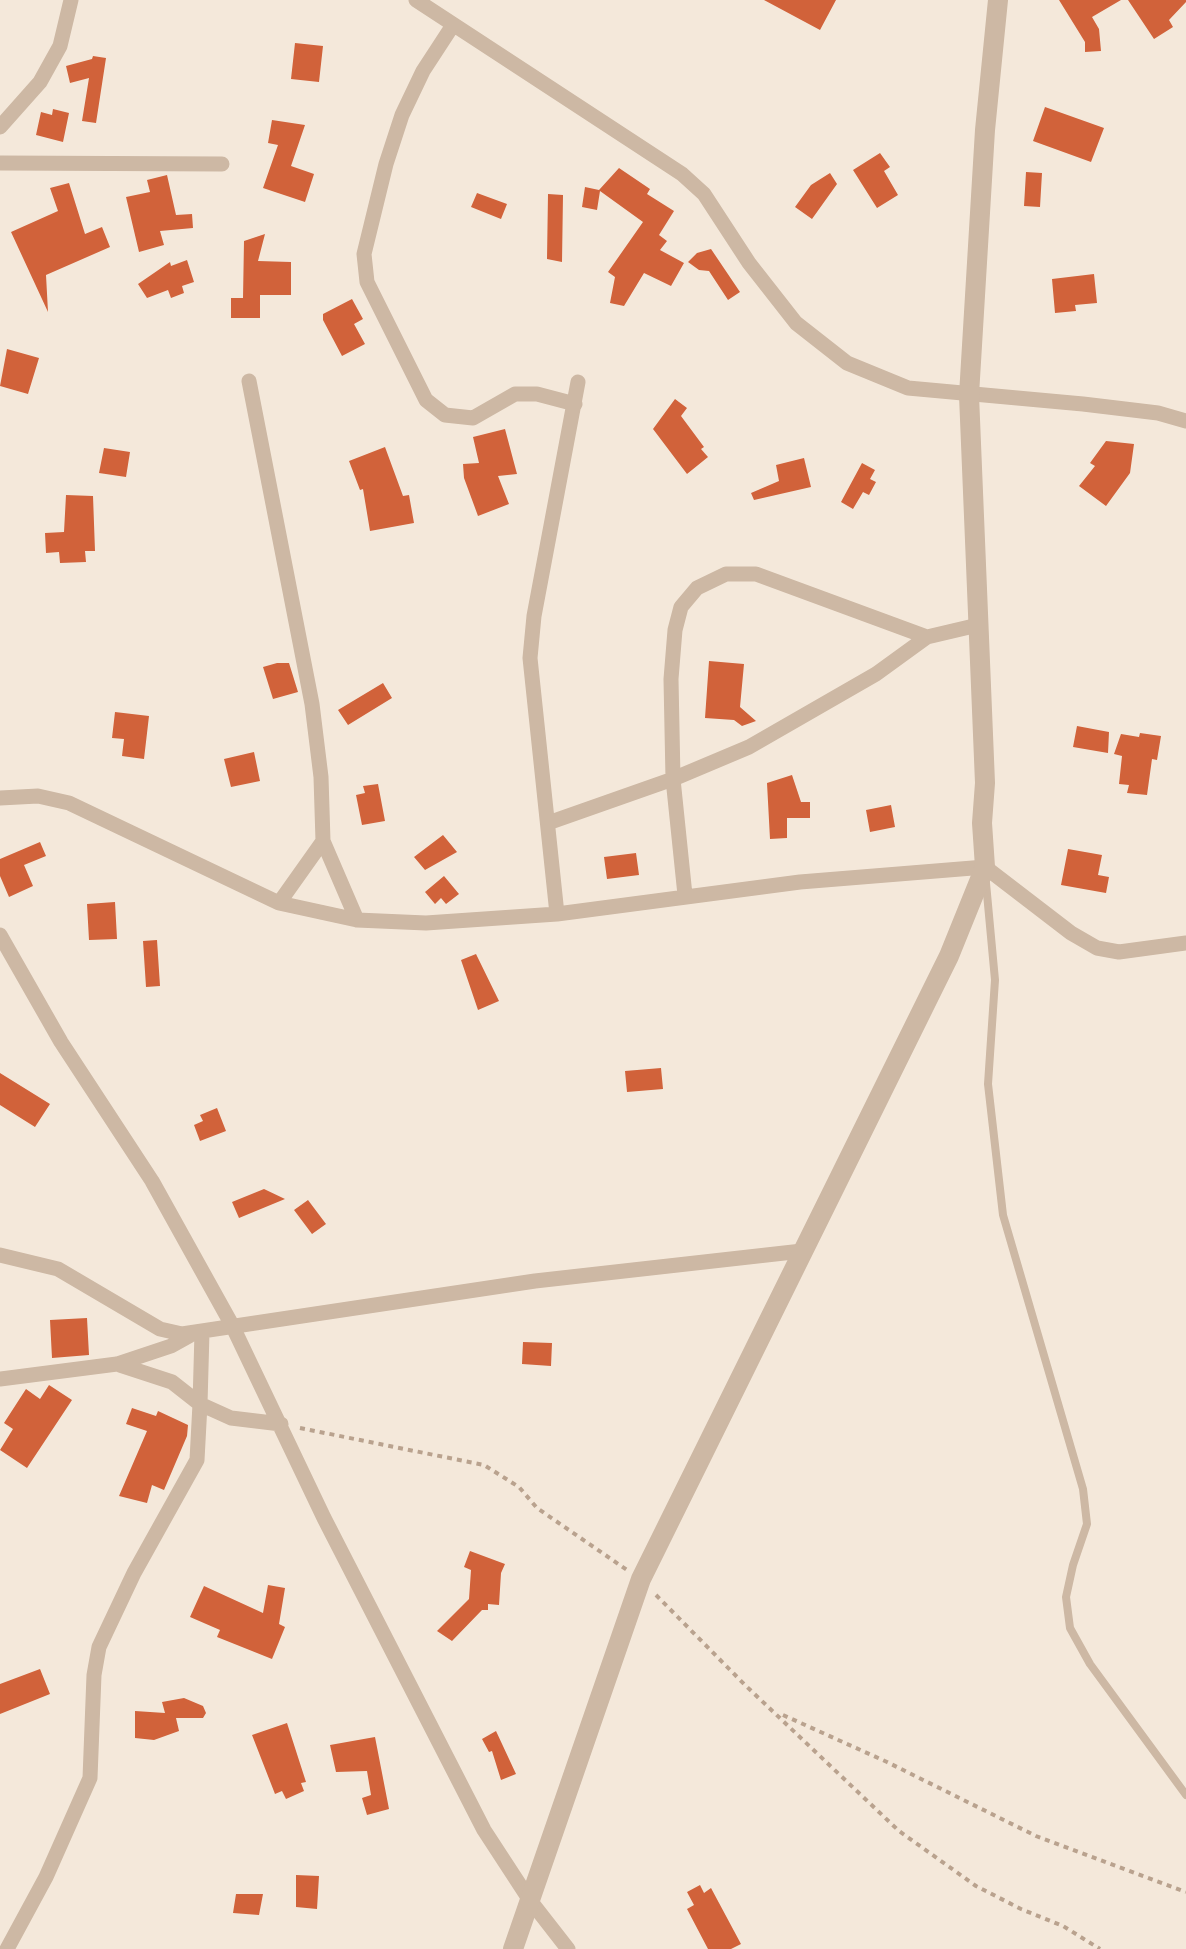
<!DOCTYPE html>
<style>
body{margin:0}
canvas{display:block;background:#f4e8da}
</style>
<canvas width="1186" height="1949"></canvas>
<script>
const ctx = document.querySelector('canvas').getContext('2d');
ctx.lineJoin = 'round';
function fillPath(path, color) { ctx.fillStyle = color; ctx.fill(path, 'evenodd'); }
const shape = rows => new Path2D(rows.map(r => 'M' + r).join(''));
function stroke(path, color, width, dash) { ctx.strokeStyle = color; ctx.lineWidth = width; ctx.lineCap = dash ? 'butt' : 'round'; ctx.setLineDash(dash || []); ctx.stroke(path); }
const building = shape([
 [764,0,836,0,820,30],
 [1059,0,1121,0,1092,17,1099,29,1101,51,1085,52,1085,42],
 [1128,0,1186,0,1186,2,1169,20,1173,27,1154,39],
 [295,43,323,46,319,82,291,79],
 [93,56,106,58,96,123,82,121,89,78,70,83,66,66,92,59],
 [1045,107,1104,128,1091,162,1033,141],
 [53,109,69,113,63,142,36,135,41,112,52,115],
 [272,120,305,125,291,166,314,174,305,202,263,188,278,145,268,143],
 [880,153,890,167,884,171,898,195,877,208,853,170],
 [619,168,650,189,647,194,674,211,659,235,667,241,660,250,684,263,671,286,644,273,624,306,610,303,615,277,608,272,643,222,600,191,597,210,582,207,585,187,599,190],
 [1026,172,1042,173,1040,207,1024,206],
 [830,173,837,184,812,219,795,207,811,185],
 [167,175,176,215,192,214,193,228,160,231,164,245,139,252,126,197,150,192,147,180],
 [69,183,85,234,102,227,110,247,46,275,48,312,11,232,58,211,50,188],
 [477,193,507,204,501,219,471,207],
 [548,194,563,195,562,262,547,259],
 [265,234,258,261,291,262,291,295,260,295,260,318,231,318,231,298,243,298,244,241],
 [711,249,740,292,728,300,709,271,699,270,688,262,697,253],
 [187,260,194,282,182,286,184,293,171,298,168,290,147,298,138,284,170,262,171,266],
 [1094,274,1097,303,1075,305,1076,311,1055,313,1052,279],
 [352,299,363,319,354,324,365,344,342,356,323,320,323,314],
 [7,349,39,358,28,394,0,386],
 [675,399,687,408,681,416,704,447,701,449,708,457,687,474,653,429],
 [505,429,517,474,498,476,509,504,478,516,464,478,463,464,479,463,473,437],
 [1106,441,1134,444,1130,473,1106,506,1079,486,1095,466,1090,463],
 [385,447,403,496,409,495,414,523,370,531,363,489,360,490,349,461],
 [104,448,130,452,126,477,99,473],
 [804,458,811,487,754,500,751,493,779,481,776,465],
 [862,463,875,470,870,479,876,482,869,495,863,492,853,509,841,502],
 [66,495,93,496,95,551,85,551,86,562,60,563,59,552,46,553,45,533,64,532],
 [709,661,744,664,740,707,756,721,742,726,734,720,705,718],
 [277,663,289,663,298,692,273,699,263,667],
 [383,683,392,698,348,725,338,710],
 [115,712,149,716,144,759,122,756,124,739,112,738],
 [1077,726,1109,732,1108,753,1073,747],
 [1140,733,1161,736,1157,760,1152,759,1147,795,1127,793,1129,785,1119,784,1122,756,1114,754,1121,734,1139,737],
 [254,752,260,781,231,787,224,759],
 [792,775,801,802,810,802,810,818,787,818,787,838,770,839,767,783],
 [378,784,385,821,362,825,356,795,365,793,363,786],
 [891,805,895,827,870,832,866,810],
 [443,835,457,852,425,870,414,857],
 [40,842,46,856,24,865,33,886,9,897,0,876,0,859],
 [1068,849,1102,855,1098,875,1109,877,1106,893,1061,885],
 [636,853,639,875,607,879,604,857],
 [444,876,459,894,446,904,441,898,435,904,425,892],
 [115,902,117,939,89,940,87,904],
 [157,940,160,986,146,987,143,941],
 [476,954,499,1001,478,1010,461,960],
 [661,1068,663,1089,627,1092,625,1071],
 [0,1073,50,1104,35,1127,0,1105],
 [217,1108,226,1131,200,1141,194,1125,203,1121,200,1115],
 [264,1189,285,1199,239,1218,232,1202],
 [308,1200,326,1224,312,1234,294,1210],
 [87,1318,89,1355,52,1358,50,1320],
 [523,1342,552,1343,551,1366,522,1364],
 [49,1385,72,1400,27,1468,0,1450,13,1429,4,1423,26,1389,40,1399],
 [132,1408,156,1416,158,1411,188,1425,187,1436,164,1490,152,1485,147,1503,119,1496,147,1431,126,1424],
 [470,1551,505,1564,501,1573,499,1605,488,1604,488,1610,482,1610,452,1641,437,1631,469,1599,471,1570,464,1567],
 [268,1585,285,1588,279,1624,285,1627,272,1659,217,1637,220,1630,190,1617,204,1586,263,1613],
 [40,1669,50,1694,0,1714,0,1684],
 [184,1698,203,1706,206,1713,203,1718,176,1718,179,1731,154,1740,135,1738,135,1711,165,1713,162,1702],
 [287,1723,306,1782,301,1783,304,1791,286,1799,282,1791,275,1794,252,1735],
 [496,1731,516,1774,501,1780,492,1751,489,1752,482,1739],
 [375,1737,389,1809,367,1815,362,1798,371,1795,367,1771,336,1772,330,1745],
 [296,1875,319,1876,317,1909,296,1907],
 [700,1885,704,1893,711,1888,741,1944,731,1949,708,1949,687,1909,694,1905,687,1892],
 [236,1894,263,1894,259,1915,233,1913]
]);
const path = shape([
 [300,1428,484,1465,519,1487,537,1508,627,1570],
 [656,1595,745,1685,899,1831,976,1886,1021,1909,1063,1926,1100,1949],
 [783,1715,887,1762,1036,1836,1186,1892]
]);
const service = shape([
 [986,883,995,980,988,1084,1003,1215,1083,1489,1087,1524,1073,1565,1066,1597,1070,1628,1090,1664,1186,1795]
]);
const minor = shape([
 [416,0,682,174,704,194,749,263,796,323,847,363,908,388,1083,404,1158,413,1186,421],
 [453,25,423,71,402,115,386,164,364,254,367,282,426,400,445,415,473,418,515,394,537,394,575,404],
 [0,127,40,82,60,46,71,0],
 [0,163,222,164],
 [249,381,312,704,321,777,323,841,357,920],
 [0,798,38,796,69,803,279,903,357,920,426,923,557,914,800,882,985,867,1071,933,1097,948,1119,952,1186,943],
 [548,823,673,779,749,747,876,674,927,637,978,625],
 [685,895,673,779,671,679,675,630,681,607,697,588,726,574,756,574,927,637],
 [279,903,323,841],
 [557,914,530,658,534,616,578,382],
 [0,935,61,1042,152,1181,232,1325,324,1518,484,1830,529,1899,568,1949],
 [0,1255,58,1269,160,1329,182,1334,535,1281,802,1251],
 [120,1365,172,1382,200,1404],
 [0,1379,117,1364,171,1346,189,1336],
 [200,1404,202,1332],
 [7,1949,46,1877,90,1778,94,1675,99,1647,134,1573,197,1460,200,1404,231,1418,281,1424]
]);
const tertiary = shape([
 [513,1949,641,1579,949,956,985,867,982,823,985,783,969,395,985,130,998,0]
]);
fillPath(building, '#d1623a');
stroke(path, '#b9a28e', 4, [5, 5]);
stroke(service, '#cdb8a4', 8);
stroke(minor, '#cdb8a4', 15);
stroke(tertiary, '#cdb8a4', 20);
</script>
